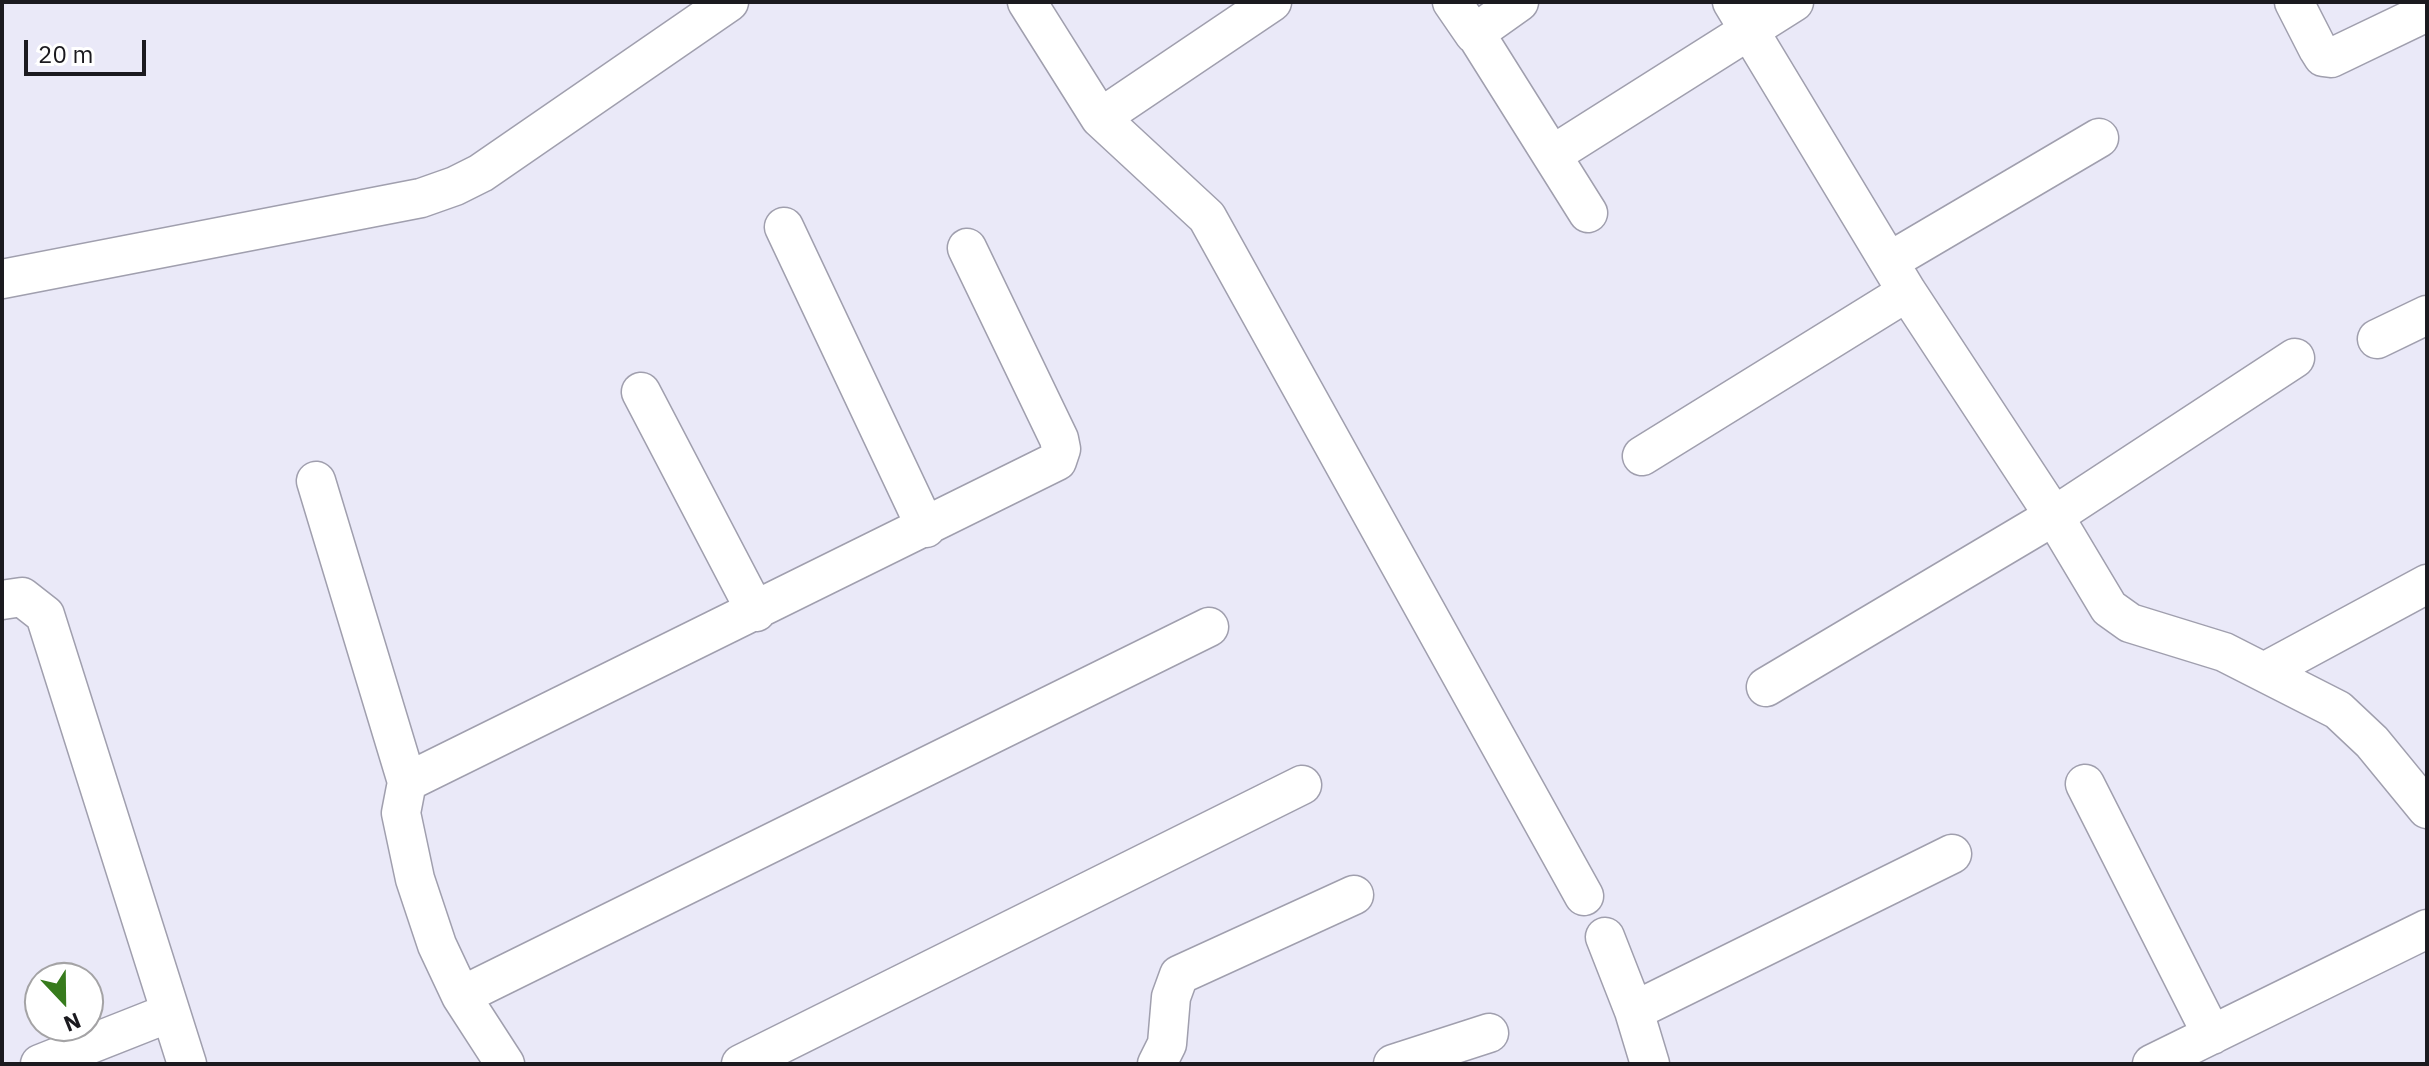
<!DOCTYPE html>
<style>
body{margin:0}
#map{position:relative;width:2429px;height:1066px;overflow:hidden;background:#eae9f8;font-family:"IBM Plex Sans",sans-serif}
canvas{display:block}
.frame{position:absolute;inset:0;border:4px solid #1b1a1f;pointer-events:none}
.north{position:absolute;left:24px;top:962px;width:80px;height:80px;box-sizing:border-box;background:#fff;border:2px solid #a4a3a5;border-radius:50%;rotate:158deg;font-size:22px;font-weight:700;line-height:32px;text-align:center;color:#1b1a1f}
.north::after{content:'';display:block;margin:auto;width:28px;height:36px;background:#377b1d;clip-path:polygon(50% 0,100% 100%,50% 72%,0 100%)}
.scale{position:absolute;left:24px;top:40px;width:122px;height:36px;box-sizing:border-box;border:4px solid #1b1a1f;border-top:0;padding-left:10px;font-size:24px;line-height:28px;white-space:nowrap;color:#1b1a1f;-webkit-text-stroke:6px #fff;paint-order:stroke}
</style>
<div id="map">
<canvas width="2429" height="1066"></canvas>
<div class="frame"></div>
<div class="north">N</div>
<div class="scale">20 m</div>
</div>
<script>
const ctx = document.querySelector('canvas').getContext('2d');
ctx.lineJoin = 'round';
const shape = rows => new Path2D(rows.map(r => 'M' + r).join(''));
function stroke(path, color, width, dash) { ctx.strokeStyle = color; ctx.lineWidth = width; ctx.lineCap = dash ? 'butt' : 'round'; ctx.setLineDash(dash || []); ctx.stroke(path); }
const street = shape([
 [1027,2,1100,118,1207,217,1584,896],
 [1452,2,1474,34,1519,2],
 [1732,2,1907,292,2054,516,2109,608,2130,623,2224,652,2338,710,2372,742,2427,809],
 [2294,2,2318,49,2323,57,2331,58,2427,12],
 [1475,33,1588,213],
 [1100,118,1272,2],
 [1552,155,1794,2],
 [784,227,926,528],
 [1890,261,2099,138],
 [2,279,421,198,455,186,481,173,729,2],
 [2377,339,2427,315],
 [641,392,756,612],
 [1642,456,1907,292],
 [316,481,407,782,1057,461,1061,449,1059,439,967,248],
 [2,600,22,597,45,615,187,1064],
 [2264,672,2427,584],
 [1766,687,2054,516,2295,358],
 [407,782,401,813,415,879,437,945,461,996,1209,627],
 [2085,784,2212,1035],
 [1605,937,1634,1011,1650,1064],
 [461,996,505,1064],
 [1634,1011,1952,854],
 [40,1064,169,1013],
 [741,1064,1302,785],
 [1157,1064,1167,1044,1171,997,1179,975,1354,895],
 [1393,1064,1489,1033],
 [2152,1064,2427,929]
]);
stroke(street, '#a09fae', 41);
stroke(street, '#fff', 38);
</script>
